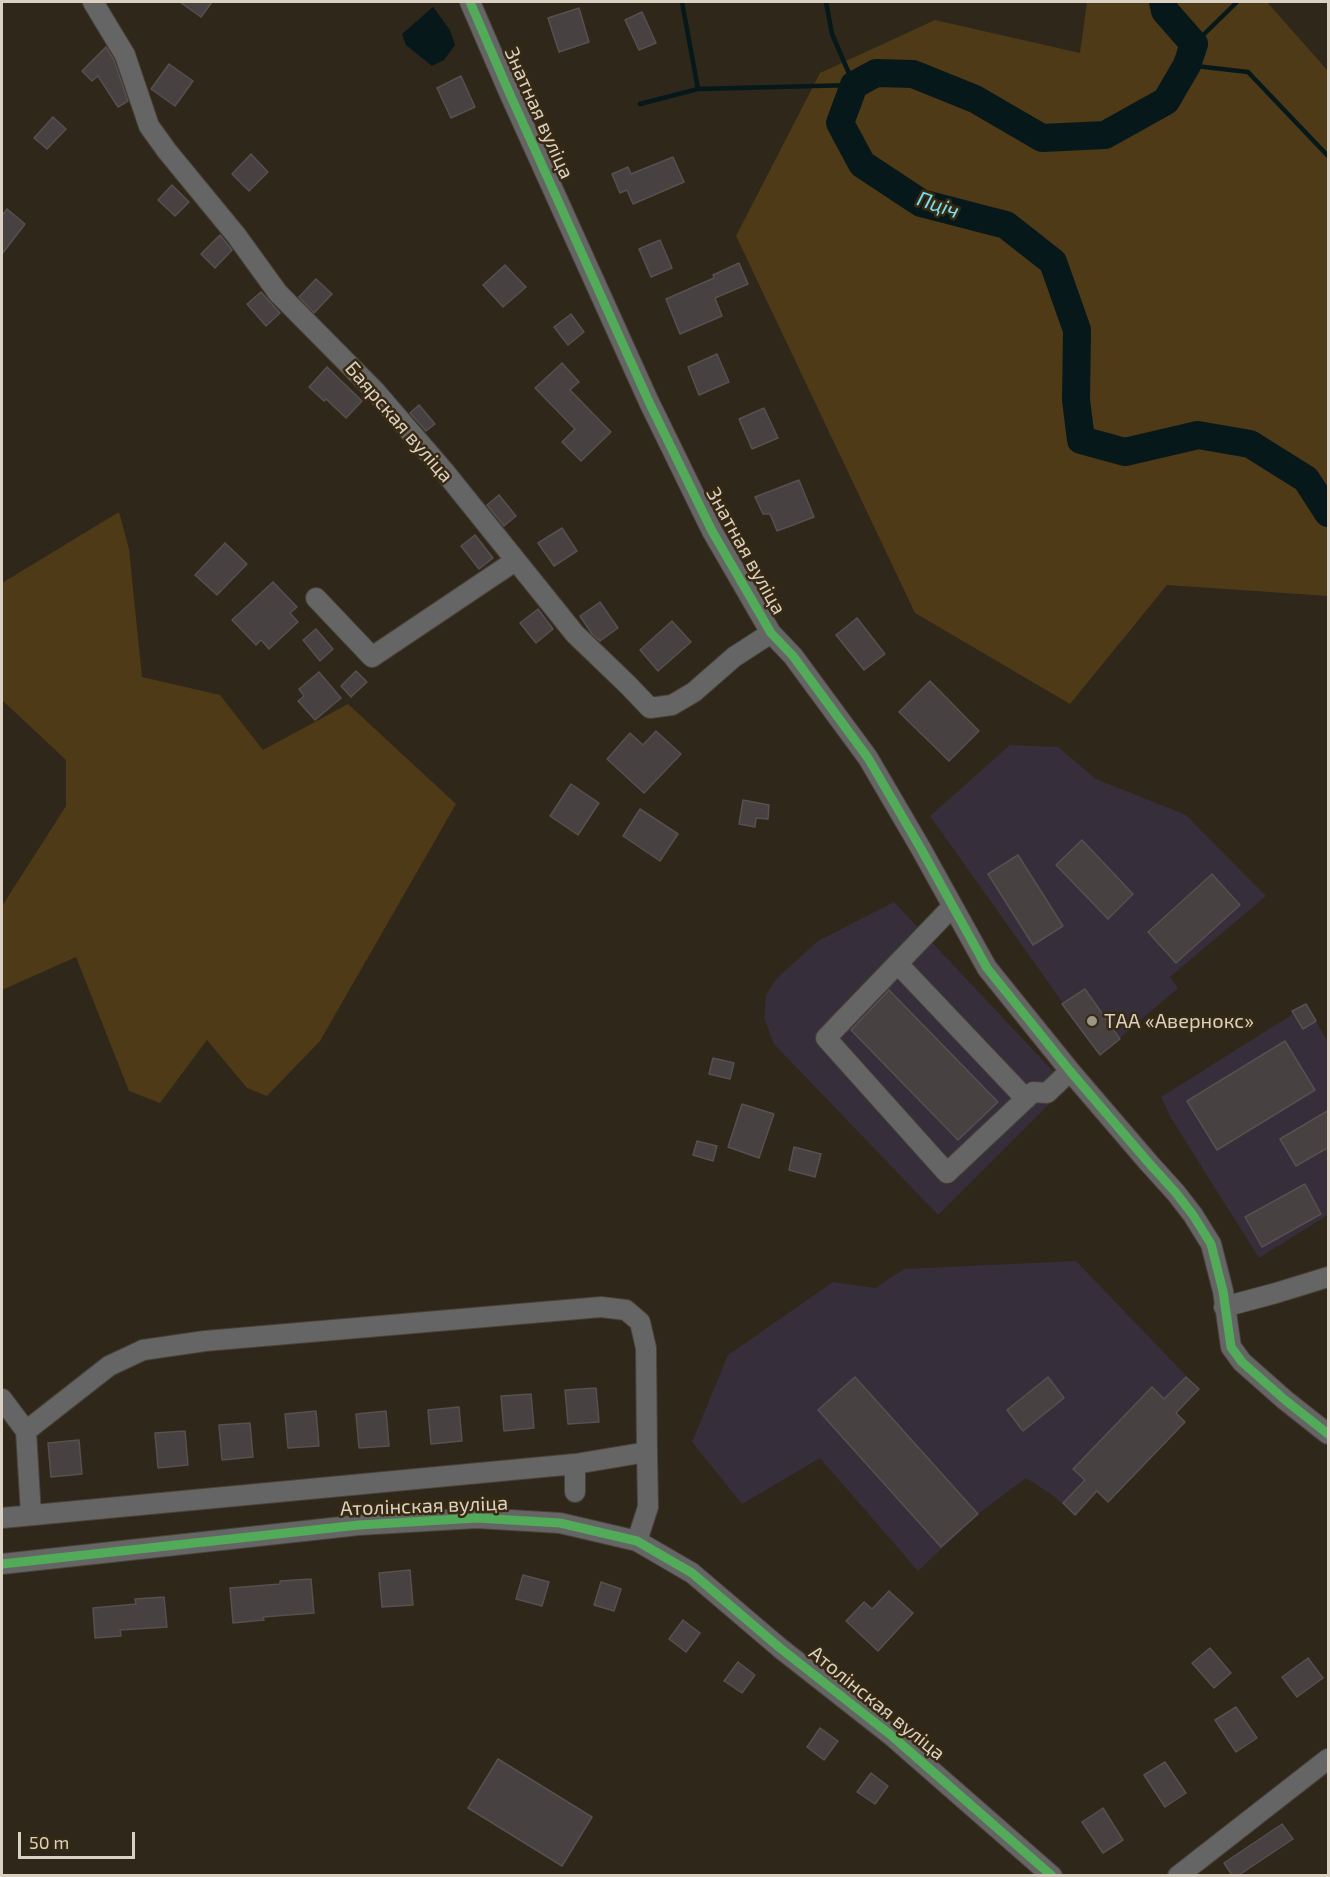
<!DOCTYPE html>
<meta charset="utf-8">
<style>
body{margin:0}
#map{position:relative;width:1330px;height:1877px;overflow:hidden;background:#2f271a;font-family:"Exo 2",sans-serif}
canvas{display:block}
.frame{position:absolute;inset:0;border:3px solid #dad1c3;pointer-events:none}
.scale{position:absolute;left:18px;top:1832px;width:117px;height:27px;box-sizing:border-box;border:3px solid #dad1c3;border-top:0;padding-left:8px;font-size:18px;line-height:21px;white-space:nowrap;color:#dad1c3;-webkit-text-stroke:4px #372912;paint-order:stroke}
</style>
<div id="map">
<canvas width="1330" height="1877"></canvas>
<div class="frame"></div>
<div class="scale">50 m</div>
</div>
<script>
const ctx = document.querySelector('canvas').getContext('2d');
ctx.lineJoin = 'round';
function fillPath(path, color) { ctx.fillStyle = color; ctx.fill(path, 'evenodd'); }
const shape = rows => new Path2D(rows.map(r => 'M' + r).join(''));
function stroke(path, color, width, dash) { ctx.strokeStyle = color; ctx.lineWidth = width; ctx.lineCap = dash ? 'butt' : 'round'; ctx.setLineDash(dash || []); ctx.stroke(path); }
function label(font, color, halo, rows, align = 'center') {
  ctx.font = font + ' "Exo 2",sans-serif'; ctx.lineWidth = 5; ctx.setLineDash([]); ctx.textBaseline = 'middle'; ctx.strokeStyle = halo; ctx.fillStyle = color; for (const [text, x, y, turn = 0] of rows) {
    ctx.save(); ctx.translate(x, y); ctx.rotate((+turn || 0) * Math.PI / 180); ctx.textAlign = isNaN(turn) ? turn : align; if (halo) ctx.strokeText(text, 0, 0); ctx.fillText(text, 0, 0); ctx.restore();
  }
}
const industrial = shape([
 [1010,745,1058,747,1096,779,1186,815,1266,896,1170,977,1178,988,1100,1055,930,816],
 [894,902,1067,1086,938,1215,774,1044,764,1018,766,995,776,979,818,941],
 [1306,1004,1328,1042,1328,1193,1327,1194,1328,1215,1259,1258,1171,1118,1161,1097,1293,1014,1292,1011],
 [1076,1261,1199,1389,1176,1413,1185,1422,1108,1502,1097,1492,1075,1515,1051,1494,1026,1478,978,1514,918,1571,820,1458,742,1504,692,1442,728,1355,833,1282,875,1288,904,1269]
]);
const green = shape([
 [1087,2,1267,2,1328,71,1328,596,1167,585,1070,704,915,613,736,236,820,73,935,20,1080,53],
 [119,512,129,549,142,677,220,695,263,750,348,704,456,804,320,1041,267,1096,247,1088,207,1040,160,1103,129,1091,76,957,2,990,2,906,66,806,66,760,2,700,2,583]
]);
const water = shape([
 [433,7,450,30,455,45,444,60,432,66,406,45,402,34]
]);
const stream = shape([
 [682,2,698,89,854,85,832,34,826,2],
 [1194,44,1237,2],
 [1187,65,1248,72,1328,156],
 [640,104,698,89]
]);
const river = shape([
 [1163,2,1165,11,1194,44,1187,65,1166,101,1105,135,1042,138,975,99,913,74,876,73,854,85,840,123,862,164,921,203,1006,225,1053,262,1077,330,1076,400,1081,440,1125,452,1198,435,1250,444,1306,479,1328,513]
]);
const building = shape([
 [180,2,212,2,201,17,180,2],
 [579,8,589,42,559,52,548,18,579,8],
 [642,12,656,43,639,50,625,20,642,12],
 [106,47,114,60,128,101,118,107,98,76,92,81,82,71,106,47],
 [169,64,193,81,175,106,151,89,169,64],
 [461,76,475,107,451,118,437,88,461,76],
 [53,117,66,129,47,149,34,138,53,117],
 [251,154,268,172,249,191,232,174,251,154],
 [673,157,684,182,633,204,627,190,620,193,612,174,628,167,631,174,673,157],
 [172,185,189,202,175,216,158,200,172,185],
 [7,209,25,224,2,254,2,216,7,209],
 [220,235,232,250,215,268,201,254,220,235],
 [660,240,672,268,651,277,639,249,660,240],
 [739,263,748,284,715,298,722,316,680,334,666,299,714,278,713,275,739,263],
 [505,265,526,287,503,307,483,285,505,265],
 [316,279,332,294,314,313,299,297,316,279],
 [261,292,280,313,266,326,247,304,261,292],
 [571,314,584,332,568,345,554,327,571,314],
 [717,354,729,382,699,395,688,367,717,354],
 [562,363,579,382,570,390,611,432,581,461,562,442,575,429,535,388,562,363],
 [327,367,362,401,346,418,326,399,324,401,309,387,327,367],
 [419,405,435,424,426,431,410,413,419,405],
 [764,408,778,438,752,449,739,419,764,408],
 [799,480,814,517,777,531,770,514,763,514,755,497,799,480],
 [499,495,516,516,504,526,487,505,499,495],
 [562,528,577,551,554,566,538,543,562,528],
 [475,535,493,558,479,569,461,546,475,535],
 [225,543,247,564,217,595,195,575,225,543],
 [273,582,297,607,290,613,298,622,269,649,261,640,256,645,232,620,273,582],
 [600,602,618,628,600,641,592,634,580,616,600,602],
 [538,609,553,629,536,643,520,623,538,609],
 [857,618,885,654,864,670,836,635,857,618],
 [672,621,691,642,658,671,640,650,672,621],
 [316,629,333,649,320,661,303,640,316,629],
 [356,671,367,682,351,697,341,686,356,671],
 [319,672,341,698,315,720,298,701,304,696,299,689,319,672],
 [930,681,979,731,949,761,899,712,930,681],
 [656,731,681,754,644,793,607,759,630,733,643,745,656,731],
 [571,784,599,803,578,835,550,816,571,784],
 [743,800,769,805,768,819,756,818,755,827,739,824,743,800],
 [640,809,678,834,660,861,623,836,640,809],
 [1082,840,1133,894,1108,919,1056,865,1082,840],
 [1018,855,1063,926,1033,945,988,874,1018,855],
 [1212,874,1240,905,1176,963,1148,932,1212,874],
 [1085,989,1120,1039,1100,1055,1062,1004,1085,989],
 [889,990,998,1102,958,1140,851,1030,889,990],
 [1306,1004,1316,1021,1303,1029,1292,1011,1306,1004],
 [1285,1041,1315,1090,1217,1150,1187,1101,1285,1041],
 [713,1058,734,1063,730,1079,709,1074,713,1058],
 [742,1104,774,1114,759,1158,728,1147,742,1104],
 [1329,1110,1329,1147,1296,1166,1280,1139,1329,1110],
 [697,1141,717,1146,713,1161,693,1155,697,1141],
 [794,1147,821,1154,815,1177,789,1170,794,1147],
 [1305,1184,1321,1214,1262,1247,1245,1217,1305,1184],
 [855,1377,978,1514,941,1547,818,1410,855,1377],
 [1048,1377,1064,1398,1023,1431,1007,1410,1048,1377],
 [1186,1377,1199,1389,1176,1413,1185,1422,1108,1502,1097,1491,1075,1515,1063,1503,1085,1480,1073,1469,1152,1387,1164,1399,1186,1377],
 [596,1388,599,1422,568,1424,565,1390,596,1388],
 [531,1394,534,1428,504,1431,501,1396,531,1394],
 [459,1407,462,1441,431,1444,428,1410,459,1407],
 [316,1411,319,1446,288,1448,285,1414,316,1411],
 [386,1411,389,1446,359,1448,356,1414,386,1411],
 [250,1423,253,1457,222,1460,219,1425,250,1423],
 [185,1431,188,1465,158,1468,155,1433,185,1431],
 [79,1440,82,1474,51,1477,48,1443,79,1440],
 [410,1570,413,1605,382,1607,379,1573,410,1570],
 [523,1575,549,1582,542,1606,516,1599,523,1575],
 [311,1579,314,1613,263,1617,264,1620,233,1623,230,1588,280,1584,280,1581,311,1579],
 [601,1582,621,1589,614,1611,594,1605,601,1582],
 [889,1591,913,1613,878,1651,846,1621,864,1602,872,1609,889,1591],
 [164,1597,167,1627,120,1630,121,1636,95,1638,93,1608,136,1604,135,1599,164,1597],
 [683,1620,700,1633,686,1652,669,1639,683,1620],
 [1210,1648,1231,1673,1214,1688,1192,1663,1210,1648],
 [1308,1658,1323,1678,1297,1697,1282,1677,1308,1658],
 [738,1662,755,1675,742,1693,724,1681,738,1662],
 [1236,1707,1257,1738,1236,1752,1215,1720,1236,1707],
 [820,1728,838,1741,824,1760,807,1747,820,1728],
 [498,1759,592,1817,562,1866,468,1808,498,1759],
 [1165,1762,1186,1793,1165,1807,1144,1775,1165,1762],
 [871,1773,888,1786,875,1804,857,1792,871,1773],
 [1103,1808,1123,1840,1103,1853,1082,1822,1103,1808],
 [1282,1824,1293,1839,1239,1875,1232,1875,1224,1863,1282,1824]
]);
const minor = shape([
 [93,2,125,55,149,126,167,151,236,235,278,293,375,391,444,471,575,634,628,685,650,708,672,705,694,692,734,657,771,633],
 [470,2,508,90,649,402,712,531,771,633,793,656,868,758,920,847,987,968,1070,1071,1148,1162,1176,1193,1193,1215,1211,1244,1223,1291,1231,1347,1242,1362,1285,1400,1328,1434],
 [316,598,372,657,515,561],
 [952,907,826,1038,947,1173,1033,1092,1047,1093,1070,1071],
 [898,964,1026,1099],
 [1224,1307,1276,1293,1328,1277],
 [2,1399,26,1431,31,1515],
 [26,1431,109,1366,143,1350,205,1341,601,1307,626,1310,640,1322,646,1348,647,1452],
 [575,1464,575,1492],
 [2,1518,575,1464,647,1452,648,1507,637,1541],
 [2,1564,359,1525,477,1518,560,1523,637,1541,692,1573,780,1648,892,1736,1052,1876],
 [1178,1876,1328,1759]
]);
const cycleway = shape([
 [470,2,508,90,649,402,712,531,771,633,793,656,868,758,920,847,987,968,1070,1071,1148,1162,1176,1193,1193,1215,1211,1244,1223,1291,1231,1347,1242,1362,1285,1400,1328,1434],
 [2,1564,359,1525,477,1518,560,1523,637,1541,692,1573,780,1648,892,1736,1052,1876]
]);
const markers = [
 [1092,1021,6,"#9e9688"]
];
const streetNames = [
 ["Знатная вуліца",539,113,66],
 ["Баярская вуліца",399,422,49],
 ["Знатная вуліца",746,551,61],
 ["Атолінская вуліца",424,1506,-2],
 ["Атолінская вуліца",877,1703,39]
];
const poiNames = [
 ["ТАА «Авернокс»",1104,1021]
];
const waterNames = [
 ["Пціч",938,205,19]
];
fillPath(industrial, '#362f3b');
fillPath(green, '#4e3a16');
fillPath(water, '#07181b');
stroke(stream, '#07181b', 4.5);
stroke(river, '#07181b', 28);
fillPath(building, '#474141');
stroke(building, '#56504f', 1.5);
stroke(minor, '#494137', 22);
stroke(minor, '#656566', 20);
stroke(cycleway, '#51ab58', 9);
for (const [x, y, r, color] of markers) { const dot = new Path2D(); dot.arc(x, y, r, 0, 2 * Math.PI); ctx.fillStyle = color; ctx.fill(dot); stroke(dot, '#372912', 2); }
label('20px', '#dad1c3', '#372912', streetNames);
label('20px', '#dad1c3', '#372912', poiNames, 'left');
label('italic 21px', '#77dff1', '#372912', waterNames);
</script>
